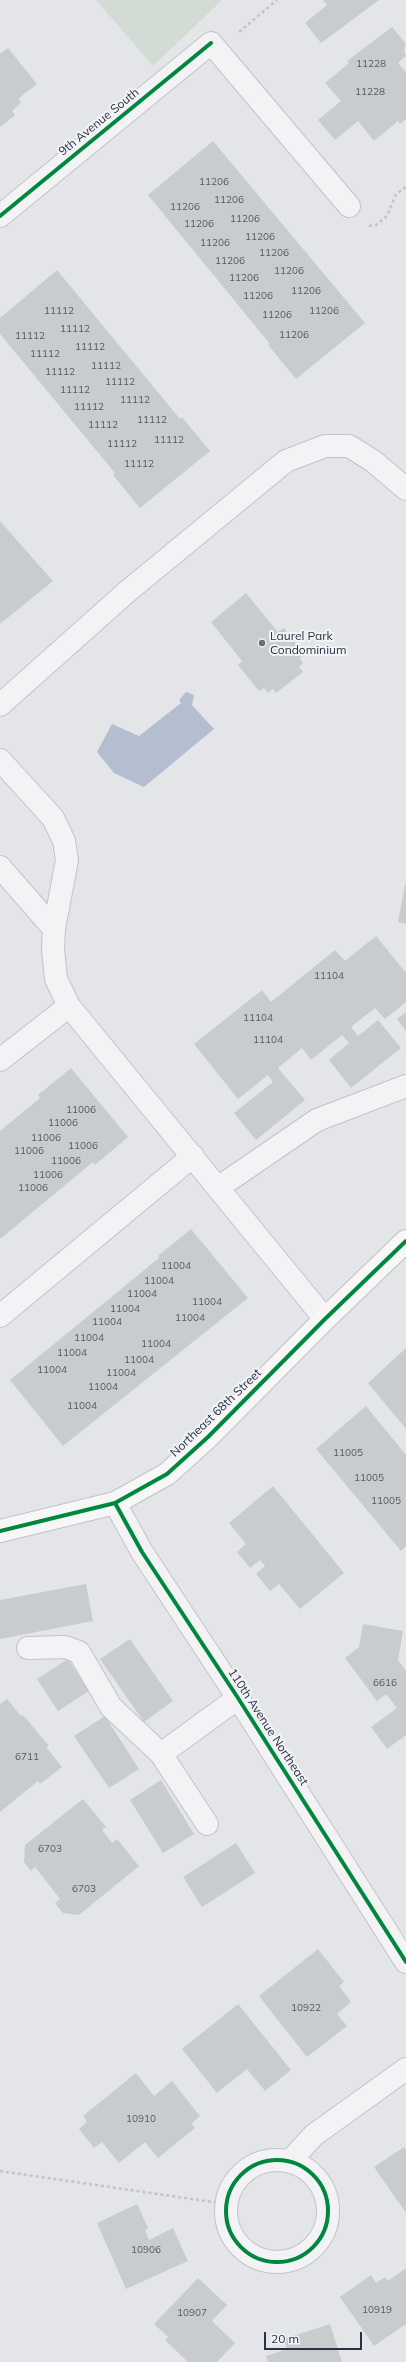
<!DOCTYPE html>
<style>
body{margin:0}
#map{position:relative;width:406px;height:2362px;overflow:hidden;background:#e3e5e8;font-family:Mulish,sans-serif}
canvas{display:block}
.scale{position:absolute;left:264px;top:2332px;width:98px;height:18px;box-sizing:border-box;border:2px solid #2c3040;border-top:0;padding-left:5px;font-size:12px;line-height:14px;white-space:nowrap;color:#2c3040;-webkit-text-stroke:3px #f2f3f7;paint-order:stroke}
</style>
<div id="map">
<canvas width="406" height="2362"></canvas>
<div class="scale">20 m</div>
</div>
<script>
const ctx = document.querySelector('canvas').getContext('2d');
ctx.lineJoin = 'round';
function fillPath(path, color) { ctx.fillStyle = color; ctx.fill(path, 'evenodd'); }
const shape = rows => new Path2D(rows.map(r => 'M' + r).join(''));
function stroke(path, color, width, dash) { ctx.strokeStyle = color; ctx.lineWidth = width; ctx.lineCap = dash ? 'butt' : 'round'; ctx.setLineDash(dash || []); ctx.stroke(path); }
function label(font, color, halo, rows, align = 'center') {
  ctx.font = font + ' Mulish,sans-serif'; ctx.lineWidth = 4; ctx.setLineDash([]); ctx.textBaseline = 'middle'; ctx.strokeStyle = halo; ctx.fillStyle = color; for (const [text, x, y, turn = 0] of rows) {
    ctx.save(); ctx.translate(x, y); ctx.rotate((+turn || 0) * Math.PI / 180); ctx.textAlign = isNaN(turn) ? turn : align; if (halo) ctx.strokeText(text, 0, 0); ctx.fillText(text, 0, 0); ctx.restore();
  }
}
const green = shape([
 [96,0,222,0,153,66]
]);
const water = shape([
 [186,692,194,695,192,705,214,729,144,787,114,773,97,752,112,724,139,736,181,703,179,700]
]);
const building = shape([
 [323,0,379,0,321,43,305,23,327,5],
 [392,27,406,44,404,51,406,56,398,63,406,72,406,119,400,124,398,121,374,141,358,121,335,140,318,120,341,101,325,83,349,63,347,61],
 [8,48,37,84,18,99,21,103,12,111,15,115,0,127,0,54],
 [213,141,365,323,296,379,268,345,270,344,148,195],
 [57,270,180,419,182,417,210,451,140,508,113,475,115,473,0,334,0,318],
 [0,521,53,581,0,624],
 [246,593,278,632,284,628,304,654,300,658,303,663,299,667,303,672,276,693,273,689,268,693,264,688,259,691,238,665,242,661,211,622],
 [405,885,406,885,406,924,398,922],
 [376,936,406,973,406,1002,385,1019,375,1008,351,1027,358,1036,378,1020,401,1048,351,1088,329,1060,349,1043,342,1035,311,1060,302,1048,278,1068,305,1100,256,1140,234,1113,273,1082,268,1075,238,1099,194,1044,262,990,271,1002,335,950,345,961],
 [406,1012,406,1031,397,1019],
 [71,1068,128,1137,95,1165,93,1162,0,1239,0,1131,40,1098,38,1095],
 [191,1229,248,1298,63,1446,10,1380,159,1258,158,1256],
 [406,1348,406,1429,368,1383],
 [366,1406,406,1455,406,1546,401,1551,316,1449],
 [273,1486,344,1573,300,1609,279,1584,270,1591,256,1574,265,1566,260,1560,250,1568,237,1552,246,1544,229,1523],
 [86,1584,93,1621,0,1639,0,1600],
 [363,1624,403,1631,398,1660,406,1671,406,1735,387,1749,371,1727,397,1708,386,1694,377,1701,345,1658,359,1647],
 [130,1639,173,1701,144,1722,100,1659],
 [68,1659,89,1691,58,1711,37,1679],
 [7,1699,21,1716,23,1715,49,1746,46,1747,62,1767,40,1784,38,1781,0,1812,0,1704],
 [105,1716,139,1769,109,1788,74,1736],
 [161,1780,194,1834,163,1853,130,1800],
 [83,1799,106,1827,102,1830,112,1843,117,1839,139,1866,79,1915,63,1913,55,1903,60,1899,35,1867,31,1871,24,1862,25,1845],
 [236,1843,255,1873,202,1907,183,1877],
 [318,1949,344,1982,339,1986,351,2002,337,2014,347,2026,307,2057,259,1996],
 [238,2004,291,2070,265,2091,247,2069,217,2093,182,2049],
 [136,2073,154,2096,172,2081,200,2116,191,2124,195,2128,158,2158,145,2142,119,2163,102,2142,94,2148,79,2129,87,2122,83,2116],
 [404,2147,406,2150,406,2213,374,2167],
 [137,2204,148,2228,145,2230,149,2240,173,2228,188,2261,126,2289,97,2223],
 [406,2268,406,2324,374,2346,340,2297,371,2275,376,2283,385,2277,388,2281],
 [198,2278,227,2305,212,2321,235,2343,217,2362,188,2362,165,2340,168,2337,154,2324],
 [330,2324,342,2362,268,2362,266,2356,287,2349,284,2339]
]);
const path = shape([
 [239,32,277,0],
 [369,226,376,225,387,216,396,194,406,187],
 [0,2171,226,2204]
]);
const minor = shape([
 [0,216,211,43,349,206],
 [0,705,128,591,286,461,325,446,349,446,373,461,406,489],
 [0,760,53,818,64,841,67,860,54,929,53,949,56,979,69,1006,325,1319],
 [0,867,54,929],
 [0,1060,69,1006],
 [219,1187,317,1120,406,1086],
 [0,1316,193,1156],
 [115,1503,142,1552,238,1698,406,1962],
 [28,1648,65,1647,79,1652,111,1707,161,1754,238,1698],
 [161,1754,207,1824],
 '226 2211a51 51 0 1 1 102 0a51 51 0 1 1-102 0Z',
 [290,2161,314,2135,406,2069]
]);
const major = shape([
 [0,1531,115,1503,167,1474,208,1437,325,1319,406,1241]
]);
const cycleway = shape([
 [0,216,211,43],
 [115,1503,142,1552,238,1698,406,1962],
 [0,1531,115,1503,167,1474,208,1437,325,1319,406,1241],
 '226 2211a51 51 0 1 1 102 0a51 51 0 1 1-102 0Z'
]);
const markers = [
 [262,643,4,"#6c6f7b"]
];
const numberNames = [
 ["11228",371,64],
 ["11228",370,92],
 ["11206",214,182],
 ["11206",229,200],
 ["11206",185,207],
 ["11206",245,219],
 ["11206",199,224],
 ["11206",260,237],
 ["11206",215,243],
 ["11206",274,253],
 ["11206",230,261],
 ["11206",289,271],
 ["11206",244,278],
 ["11206",306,291],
 ["11206",258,296],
 ["11112",59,311],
 ["11206",324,311],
 ["11206",277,315],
 ["11112",75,329],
 ["11206",294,335],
 ["11112",30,336],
 ["11112",90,347],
 ["11112",45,354],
 ["11112",106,366],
 ["11112",60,372],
 ["11112",120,382],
 ["11112",75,390],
 ["11112",135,400],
 ["11112",89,407],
 ["11112",152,420],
 ["11112",103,425],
 ["11112",169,440],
 ["11112",122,444],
 ["11112",139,464],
 ["11104",329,976],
 ["11104",258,1018],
 ["11104",268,1040],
 ["11006",81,1110],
 ["11006",63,1123],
 ["11006",46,1138],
 ["11006",83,1146],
 ["11006",29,1151],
 ["11006",66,1161],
 ["11006",48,1175],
 ["11006",33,1188],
 ["11004",176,1266],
 ["11004",159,1281],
 ["11004",142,1294],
 ["11004",207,1302],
 ["11004",125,1309],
 ["11004",190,1318],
 ["11004",107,1322],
 ["11004",89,1338],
 ["11004",156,1344],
 ["11004",72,1353],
 ["11004",139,1360],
 ["11004",52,1370],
 ["11004",121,1373],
 ["11004",103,1387],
 ["11004",82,1406],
 ["11005",348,1453],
 ["11005",369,1478],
 ["11005",386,1501],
 ["6616",385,1683],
 ["6711",27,1757],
 ["6703",50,1849],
 ["6703",84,1889],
 ["10922",306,2008],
 ["10910",141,2119],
 ["10906",146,2250],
 ["10919",377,2310],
 ["10907",192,2313]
];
const streetNames = [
 ["9th Avenue South",99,122,-39],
 ["Northeast 68th Street",216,1413,-44],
 ["110th Avenue Northeast",268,1727,57]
];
const poiNames = [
 ["Laurel Park",270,636],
 ["Condominium",270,650]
];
fillPath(green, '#d2dbd4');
fillPath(water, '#b4bed0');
fillPath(building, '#c9cccf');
stroke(minor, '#c2c3c6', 24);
stroke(major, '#c0c2c5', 24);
stroke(path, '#c3c3c8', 2.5, [3, 3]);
stroke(minor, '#f3f3f5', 22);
stroke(major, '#f7f7f7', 22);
stroke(cycleway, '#00873e', 4);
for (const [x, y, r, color] of markers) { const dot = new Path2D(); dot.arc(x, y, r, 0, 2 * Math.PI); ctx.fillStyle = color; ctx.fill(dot); stroke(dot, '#f2f3f7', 1.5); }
label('10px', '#555865', null, numberNames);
label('12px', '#2c3040', '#f2f3f7', streetNames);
label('12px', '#2c3040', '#f2f3f7', poiNames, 'left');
</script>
